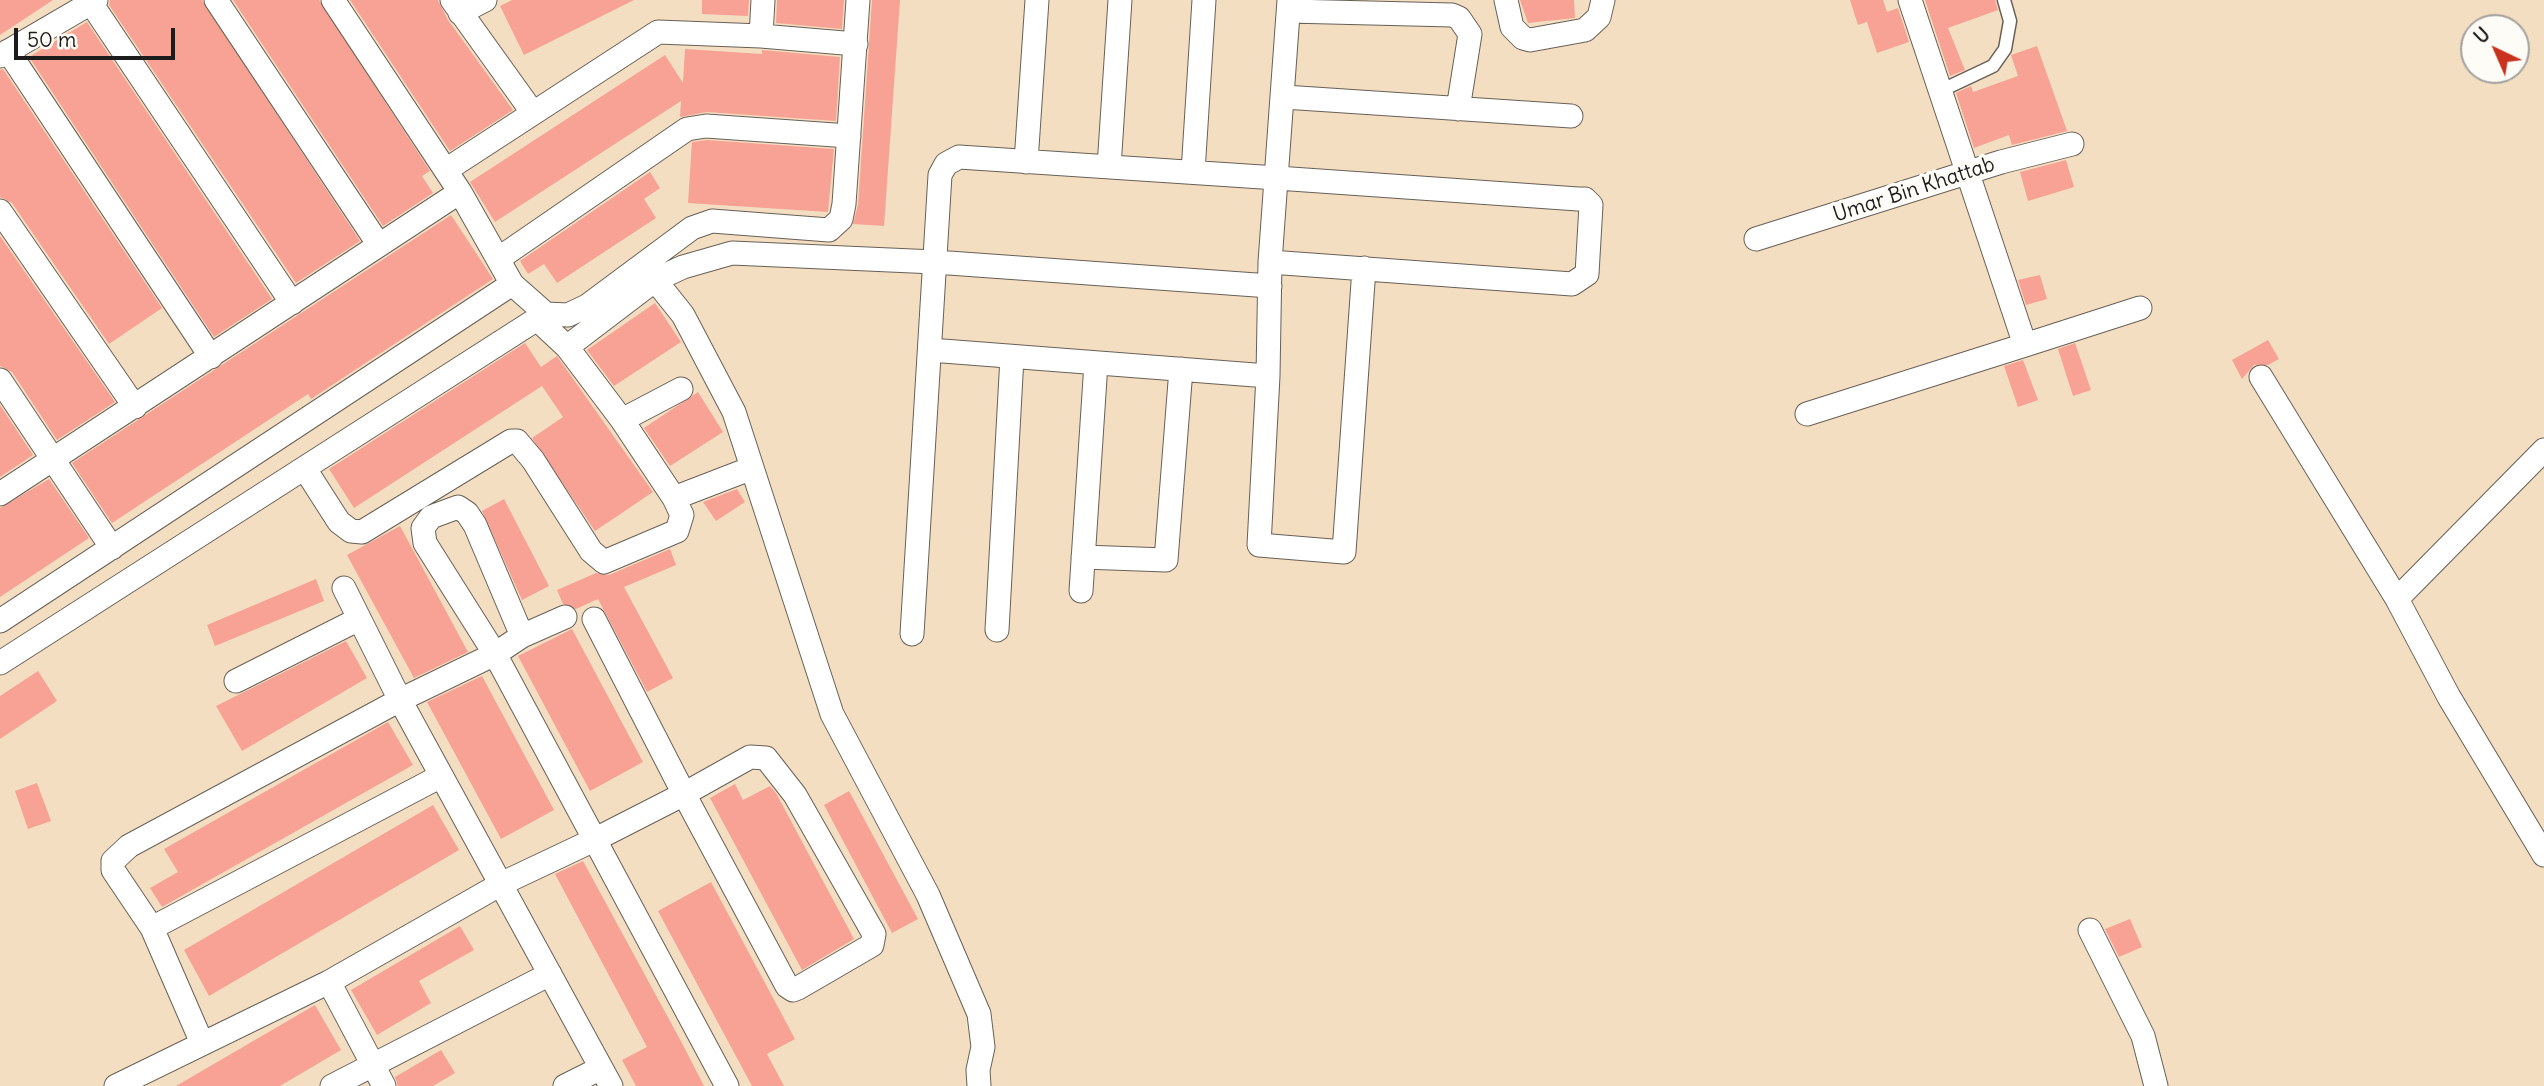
<!DOCTYPE html>
<style>
body{margin:0}
#map{position:relative;width:2544px;height:1086px;overflow:hidden;background:#f4dec2;font-family:Delius,sans-serif}
canvas{display:block}
.north{position:absolute;left:2460px;top:14px;width:70px;height:70px;box-sizing:border-box;background:#fdfcf7;border:2px solid #a3a29f;border-radius:50%;rotate:316deg;font-size:19px;font-weight:700;line-height:28px;text-align:center;color:#1c1c1c}
.north::after{content:'';display:block;margin:auto;width:24px;height:32px;background:#c8321e;clip-path:polygon(50% 0,100% 100%,50% 72%,0 100%)}
.scale{position:absolute;left:14px;top:28px;width:161px;height:32px;box-sizing:border-box;border:4px solid #1c1c1c;border-top:0;padding-left:9px;font-size:21px;line-height:24px;white-space:nowrap;color:#1c1c1c;-webkit-text-stroke:5px #fdfcf7;paint-order:stroke}
</style>
<div id="map">
<canvas width="2544" height="1086"></canvas>
<div class="north">U</div>
<div class="scale">50 m</div>
</div>
<script>
const ctx = document.querySelector('canvas').getContext('2d');
ctx.lineJoin = 'round';
function fillPath(path, color) { ctx.fillStyle = color; ctx.fill(path, 'evenodd'); }
const shape = rows => new Path2D(rows.map(r => 'M' + r).join(''));
function stroke(path, color, width, dash) { ctx.strokeStyle = color; ctx.lineWidth = width; ctx.lineCap = dash ? 'butt' : 'round'; ctx.setLineDash(dash || []); ctx.stroke(path); }
function label(font, color, halo, rows, align = 'center') {
  ctx.font = font + ' Delius,sans-serif'; ctx.lineWidth = 7; ctx.setLineDash([]); ctx.textBaseline = 'middle'; ctx.strokeStyle = halo; ctx.fillStyle = color; for (const [text, x, y, turn = 0] of rows) {
    ctx.save(); ctx.translate(x, y); ctx.rotate((+turn || 0) * Math.PI / 180); ctx.textAlign = isNaN(turn) ? turn : align; if (halo) ctx.strokeText(text, 0, 0); ctx.fillText(text, 0, 0); ctx.restore();
  }
}
const building = shape([
 [0,0,53,0,0,35],
 [110,0,202,0,360,241,296,283,109,5],
 [233,0,319,0,430,171,422,176,433,193,383,226],
 [350,0,438,0,448,20,513,110,450,151],
 [512,0,634,0,524,55,500,6],
 [702,0,749,0,748,16,702,14],
 [777,0,844,0,842,29,776,23],
 [872,0,900,0,884,226,853,224,858,205],
 [1520,0,1574,0,1575,18,1528,23],
 [1850,0,1883,0,1887,12,1898,8,1909,42,1877,53,1867,22,1858,25],
 [1925,0,1995,0,1998,10,1948,28,1965,70,1950,76],
 [87,22,272,299,214,337,29,57],
 [2037,46,2067,131,2012,145,2009,135,1974,148,1956,93,1971,86,1973,92,2018,76,2011,55],
 [685,49,762,54,762,50,840,57,836,121,707,112,680,117,681,101,495,222,470,182,665,55,683,83],
 [3,69,162,308,109,344,12,203,0,197,0,70],
 [707,140,834,149,828,212,688,203,692,142],
 [2066,160,2074,187,2028,201,2020,172],
 [650,172,660,188,644,199,656,218,557,283,544,264,528,274,520,261],
 [451,215,493,279,311,399,308,394,112,523,72,463],
 [0,236,115,402,57,440,12,372,0,366],
 [2040,275,2047,299,2026,305,2018,280],
 [655,303,681,342,614,386,587,350],
 [2268,340,2279,359,2268,365,2254,365,2242,379,2232,360],
 [525,343,541,367,557,356,653,492,595,531,532,438,563,417,542,386,354,508,329,469],
 [2075,343,2091,390,2073,396,2058,349],
 [2023,360,2038,400,2018,407,2004,366],
 [698,392,723,432,670,466,644,428],
 [0,405,33,455,0,477],
 [49,479,89,538,0,597,0,508],
 [737,489,745,502,716,521,703,502],
 [504,499,549,586,522,600,482,511],
 [400,526,468,652,414,678,347,555],
 [670,549,676,565,624,587,673,678,647,692,598,599,576,609,563,604,557,590,596,573,609,575],
 [316,579,324,601,215,646,207,625],
 [572,629,643,762,590,791,518,656],
 [346,641,367,678,242,751,216,706],
 [38,671,57,701,0,739,0,696],
 [482,676,554,810,501,839,427,702],
 [388,722,413,765,162,907,150,888,178,872,164,849],
 [37,783,51,821,28,829,15,791],
 [735,784,743,800,770,786,776,793,854,939,802,970,710,798],
 [849,791,918,919,892,933,824,805],
 [433,805,459,850,209,996,184,950],
 [583,861,683,1045,704,1086,636,1086,622,1060,647,1047,555,874],
 [711,882,795,1039,767,1054,784,1086,752,1086,658,911],
 [2130,919,2142,947,2119,957,2105,929],
 [460,926,474,950,419,981,431,1003,377,1035,351,990],
 [315,1005,341,1050,280,1086,176,1086],
 [441,1050,455,1073,433,1086,398,1086,395,1077]
]);
const lane = shape([
 [1940,91,1993,66,2005,49,2010,21,2004,0]
]);
const street = shape([
 [89,0,292,303],
 [216,0,379,245],
 [333,0,460,192,512,284,546,314],
 [452,0,533,113],
 [1289,0,1270,262,1268,376,1259,545,1344,552,1364,268],
 [1506,0,1512,27,1523,38,1530,40,1585,30,1599,17,1603,0],
 [1289,11,1452,15,1459,18,1470,34,1458,109],
 [460,13,485,0],
 [761,36,763,0],
 [8,51,211,357],
 [0,56,96,0],
 [1284,97,1571,116],
 [1026,162,1037,0],
 [1109,167,1120,0],
 [446,170,658,32,761,36,856,44],
 [1193,172,1204,0],
 [0,211,135,407],
 [1756,239,2001,162,2072,144],
 [498,259,687,129,706,126,849,136],
 [655,280,683,315,734,412,832,714,928,895,979,1014,983,1047,978,1070,979,1086],
 [537,319,567,347,655,280,683,267,732,253,935,262,1270,286],
 [2025,345,2140,308],
 [930,350,1268,376],
 [2261,377,2397,599,2449,697,2544,855],
 [0,380,112,548],
 [1807,414,2025,345,1910,0],
 [622,420,681,389],
 [305,469,339,522,351,531,362,532,511,441,517,441,533,460,591,551,604,562,677,531,682,515,674,498,622,420,567,347],
 [0,494,460,192],
 [674,498,752,468],
 [1083,557,1166,560,1181,369],
 [344,588,400,700,611,1086],
 [1081,591,1096,363],
 [2397,599,2544,450],
 [0,621,512,284],
 [997,630,1012,357],
 [912,634,940,175,946,164,959,157,1277,178,1578,199,1585,199,1591,205,1587,274,1572,284,1270,262],
 [522,636,565,617],
 [0,663,537,319,546,314,568,315,587,306,692,228,712,221,829,230,841,219,844,204,858,0],
 [236,681,359,619],
 [152,928,441,776],
 [2090,930,2143,1036,2156,1086],
 [329,982,384,1086],
 [202,1043,152,928,113,870,113,861,129,846,400,700,495,654,522,636,475,525,467,513,458,507,431,517,423,528,425,543,495,654,727,1086],
 [116,1086,329,982,501,884,594,840,684,794,750,757,766,758,795,795,874,934,872,945,798,988,793,990,787,986,684,794,594,619],
 [332,1086,550,974],
 [565,1086,601,1068]
]);
const streetNames = [
 ["Umar Bin Khattab",1914,190,-18]
];
fillPath(building, '#f7a294');
stroke(lane, '#686056', 15);
stroke(street, '#686056', 25);
stroke(lane, '#fff', 12);
stroke(street, '#fff', 23);
label('21px', '#1c1c1c', '#fdfcf7', streetNames);
</script>
